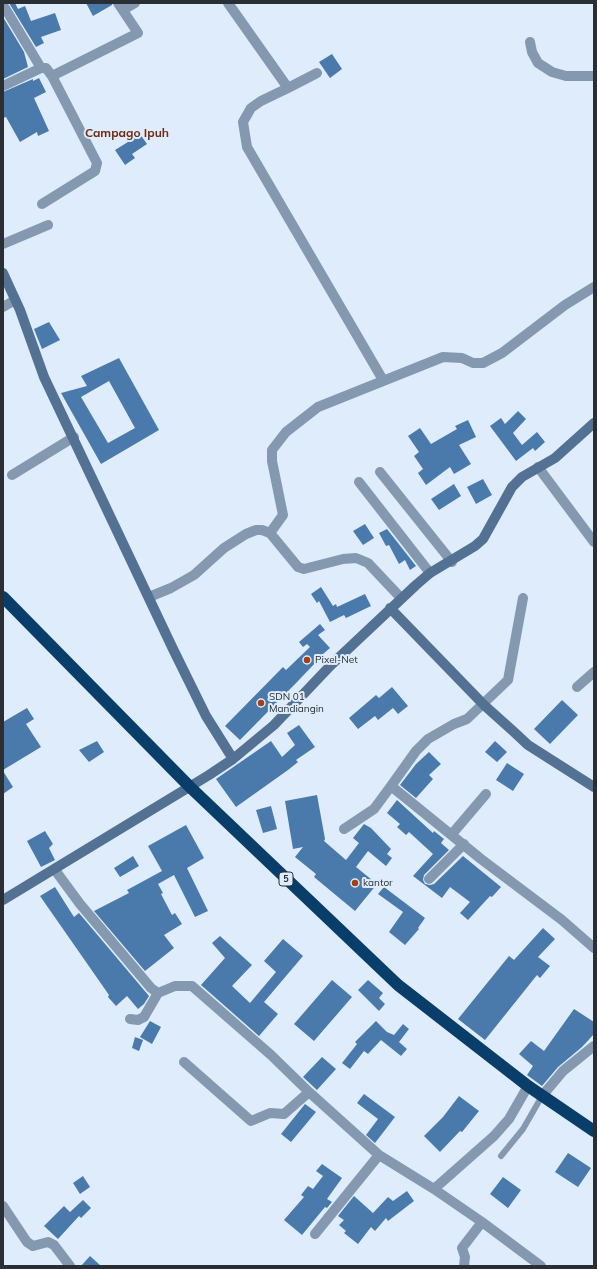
<!DOCTYPE html>
<style>
body{margin:0}
#map{position:relative;width:597px;height:1269px;overflow:hidden;background:#deecfb;font-family:Mulish,sans-serif}
canvas{display:block}
.frame{position:absolute;inset:0;border:4px solid #2a2f35;pointer-events:none}
</style>
<div id="map">
<canvas width="597" height="1269"></canvas>
<div class="frame"></div>
</div>
<script>
const ctx = document.querySelector('canvas').getContext('2d');
ctx.lineJoin = 'round';
function fillPath(path, color) { ctx.fillStyle = color; ctx.fill(path, 'evenodd'); }
const shape = rows => new Path2D(rows.map(r => 'M' + r).join(''));
function stroke(path, color, width, dash) { ctx.strokeStyle = color; ctx.lineWidth = width; ctx.lineCap = dash ? 'butt' : 'round'; ctx.setLineDash(dash || []); ctx.stroke(path); }
function label(font, color, halo, rows, align = 'center') {
  ctx.font = font + ' Mulish,sans-serif'; ctx.lineWidth = 4; ctx.setLineDash([]); ctx.textBaseline = 'middle'; ctx.strokeStyle = halo; ctx.fillStyle = color; for (const [text, x, y, turn = 0] of rows) {
    ctx.save(); ctx.translate(x, y); ctx.rotate((+turn || 0) * Math.PI / 180); ctx.textAlign = isNaN(turn) ? turn : align; if (halo) ctx.strokeText(text, 0, 0); ctx.fillText(text, 0, 0); ctx.restore();
  }
}
const building = shape([
 [9,3,15,3,18,9,25,6,31,21,55,13,61,30,41,37,44,43,36,47],
 [86,3,112,3,112,5,93,16],
 [3,17,24,52,28,67,3,79],
 [332,54,342,69,330,78,319,62],
 [39,78,46,92,34,98,49,131,38,136,37,132,20,142,6,117,3,118,3,92,33,79,33,81],
 [138,131,147,144,132,154,135,158,125,165,115,150,128,142,126,139],
 [49,322,60,340,42,349,34,329],
 [119,358,159,430,101,464,61,393,87,386,81,376],
 [109,381,135,428,108,443,81,397],
 [518,411,526,419,513,433,522,445,537,432,545,442,535,451,533,448,516,461,490,426,501,418,505,424],
 [468,420,476,437,459,445,471,464,454,474,450,467,426,485,418,473,423,469,414,456,419,452,408,436,420,428,431,444,457,429,455,426],
 [483,479,492,495,476,504,467,487],
 [454,484,461,496,439,510,431,499],
 [365,524,374,538,363,545,353,531],
 [387,529,416,566,410,570,405,560,399,564,389,545,386,546,379,533],
 [321,587,333,606,336,604,337,607,365,594,371,606,346,618,344,615,330,622,319,601,317,603,311,594],
 [320,624,325,630,318,635,330,648,316,660,317,661,298,681,240,740,225,726,283,667,286,670,310,647,307,644,303,647,299,642],
 [392,687,408,706,398,714,393,708,378,720,375,716,358,729,349,718,376,695,379,698],
 [562,700,578,715,550,744,534,729],
 [27,708,34,719,26,724,41,747,3,770,3,722],
 [299,725,315,747,296,760,298,762,288,770,236,807,216,779,271,741,282,757,295,745,287,733],
 [97,741,104,752,89,762,79,750],
 [495,741,507,752,497,762,485,752],
 [429,752,441,764,429,775,433,779,416,798,400,785,416,764],
 [507,763,524,774,513,791,496,780],
 [3,771,13,787,3,794],
 [317,795,325,839,324,841,346,860,359,843,353,838,364,824,371,828,391,849,387,854,392,858,386,866,368,851,356,867,377,884,355,911,314,877,316,874,295,857,303,847,293,849,285,801],
 [397,800,433,833,434,831,444,839,441,843,449,850,424,875,423,880,425,884,430,885,434,884,463,856,501,887,492,897,490,896,468,920,460,913,470,902,450,887,442,898,413,876,433,854,409,832,406,835,397,827,400,824,387,813],
 [271,806,277,829,263,833,256,810],
 [186,825,204,858,187,868,208,911,195,917,174,875,158,884,163,893,161,894,172,915,175,913,182,924,164,935,174,948,145,971,94,911,129,893,127,890,162,871,148,846],
 [45,831,53,844,49,848,55,860,41,867,27,841],
 [133,856,139,866,120,877,114,868],
 [55,887,74,917,79,913,149,996,144,1004,138,1009,127,996,116,1006,108,997,109,995,40,896],
 [384,887,425,918,418,928,419,929,405,945,389,932,403,912,378,894],
 [543,928,555,939,538,957,550,966,540,978,537,975,485,1040,458,1019,509,956,514,960],
 [220,936,252,965,232,986,250,1003,276,972,264,961,283,939,303,956,264,1002,278,1014,259,1036,201,985,225,958,212,943],
 [332,980,352,997,314,1041,294,1024],
 [368,980,383,993,379,998,385,1004,379,1011,358,990],
 [574,1009,594,1022,594,1034,582,1047,558,1067,542,1086,527,1075,533,1066,519,1054,531,1041,544,1051],
 [150,1021,161,1027,152,1044,140,1037],
 [376,1021,387,1032,394,1035,403,1024,409,1029,399,1042,407,1049,401,1056,381,1040,368,1054,364,1051,350,1069,342,1063,357,1044,355,1042],
 [135,1037,143,1040,139,1051,132,1048],
 [322,1057,336,1069,317,1090,303,1077],
 [364,1094,395,1117,375,1143,366,1135,378,1119,357,1103],
 [459,1096,479,1111,462,1132,460,1131,440,1152,424,1136,443,1117],
 [305,1104,316,1112,291,1142,281,1134],
 [568,1153,591,1168,578,1187,555,1172],
 [322,1164,342,1178,327,1199,332,1202,327,1208,325,1207,302,1235,284,1220,304,1197,301,1195,308,1186,313,1189,323,1176,316,1171],
 [83,1176,90,1187,80,1194,73,1183],
 [503,1177,521,1190,508,1208,490,1194],
 [407,1191,414,1201,388,1221,386,1218,375,1231,371,1227,358,1244,344,1233,346,1231,339,1225,344,1220,338,1216,354,1196,373,1213,388,1197,393,1201],
 [83,1200,91,1208,81,1218,79,1216,58,1239,44,1226,64,1206,70,1212],
 [90,1256,101,1266,81,1266]
]);
const lane = shape([
 [501,1156,523,1129,542,1096]
]);
const street = shape([
 [228,3,288,88,261,101,251,108,243,122,247,147,383,380],
 [5,8,41,68],
 [123,10,135,3],
 [530,42,532,52,538,63,552,72,566,76,594,76],
 [52,76,138,33,118,3],
 [3,86,41,68,46,68,52,76,97,163,95,171,42,204],
 [288,88,317,73],
 [3,244,48,225],
 [3,307,15,300],
 [538,467,594,542],
 [380,472,452,562],
 [12,475,74,437],
 [359,482,430,573],
 [270,533,283,515,272,461,272,450,286,432,318,407,443,357,462,358,473,363,483,363,502,353,565,305,594,287],
 [149,597,171,588,194,575,224,548,246,534,256,530,262,530,270,533,298,567,304,569,343,559,356,558,368,563,401,598],
 [523,598,508,680,467,719,454,724,428,739,416,751,391,786,481,859,562,920,594,948],
 [577,687,594,672],
 [344,829,374,809,391,786],
 [452,834,486,794],
 [55,870,80,904,151,988,158,993,175,986,192,986,271,1055,309,1092,379,1155,434,1189,482,1222,541,1266],
 [429,879,464,844],
 [130,1019,138,1020,144,1017,158,993],
 [184,1062,251,1121,270,1113,284,1114,309,1092],
 [542,1096,563,1071,594,1046],
 [434,1189,494,1136,509,1119,528,1086],
 [3,1206,27,1242,33,1246,48,1242,54,1245,70,1266],
 [315,1234,379,1155],
 [464,1266,465,1257,462,1248,482,1222]
]);
const secondary = shape([
 [3,273,20,310,44,377,173,649,206,716,233,759],
 [390,608,484,705,513,731,528,745,594,787],
 [3,900,209,775,233,759,274,725,331,665,416,585,430,573,475,546,483,539,512,487,522,477,555,458,594,423]
]);
const highway = shape([
 [3,597,190,787,398,985,528,1086,594,1131]
]);
const markers = [
 [307,660,4,"#a53f16"],
 [261,703,4,"#a53f16"],
 [355,883,4,"#a53f16"]
];
const shields = [
 [286,879,14]
];
const shieldNames = [
 ["5",286,879]
];
const poiNames = [
 ["Pixel-Net",315,660],
 ["SDN 01",269,697],
 ["Mandiangin",269,709],
 ["kantor",363,883]
];
const quarterNames = [
 ["Campago Ipuh",127,133]
];
fillPath(building, '#4a7aab');
stroke(lane, '#8499b0', 6);
stroke(street, '#8499b0', 10);
stroke(secondary, '#537293', 10);
stroke(highway, '#093d6a', 12);
for (const [x, y, r, color] of markers) { const dot = new Path2D(); dot.arc(x, y, r, 0, 2 * Math.PI); ctx.fillStyle = color; ctx.fill(dot); stroke(dot, '#deecfb', 1.5); }
for (const [x, y, w] of shields) { const box = new Path2D(); box.roundRect(x - w / 2, y - 7, w, 14, 3); ctx.fillStyle = '#deecfb'; ctx.fill(box); stroke(box, '#2a2f35', 1); }
label('bold 9px', '#2a2f35', null, shieldNames);
label('10px', '#2a2f35', '#deecfb', poiNames, 'left');
label('bold 12px', '#6e2c14', '#deecfb', quarterNames);
</script>
